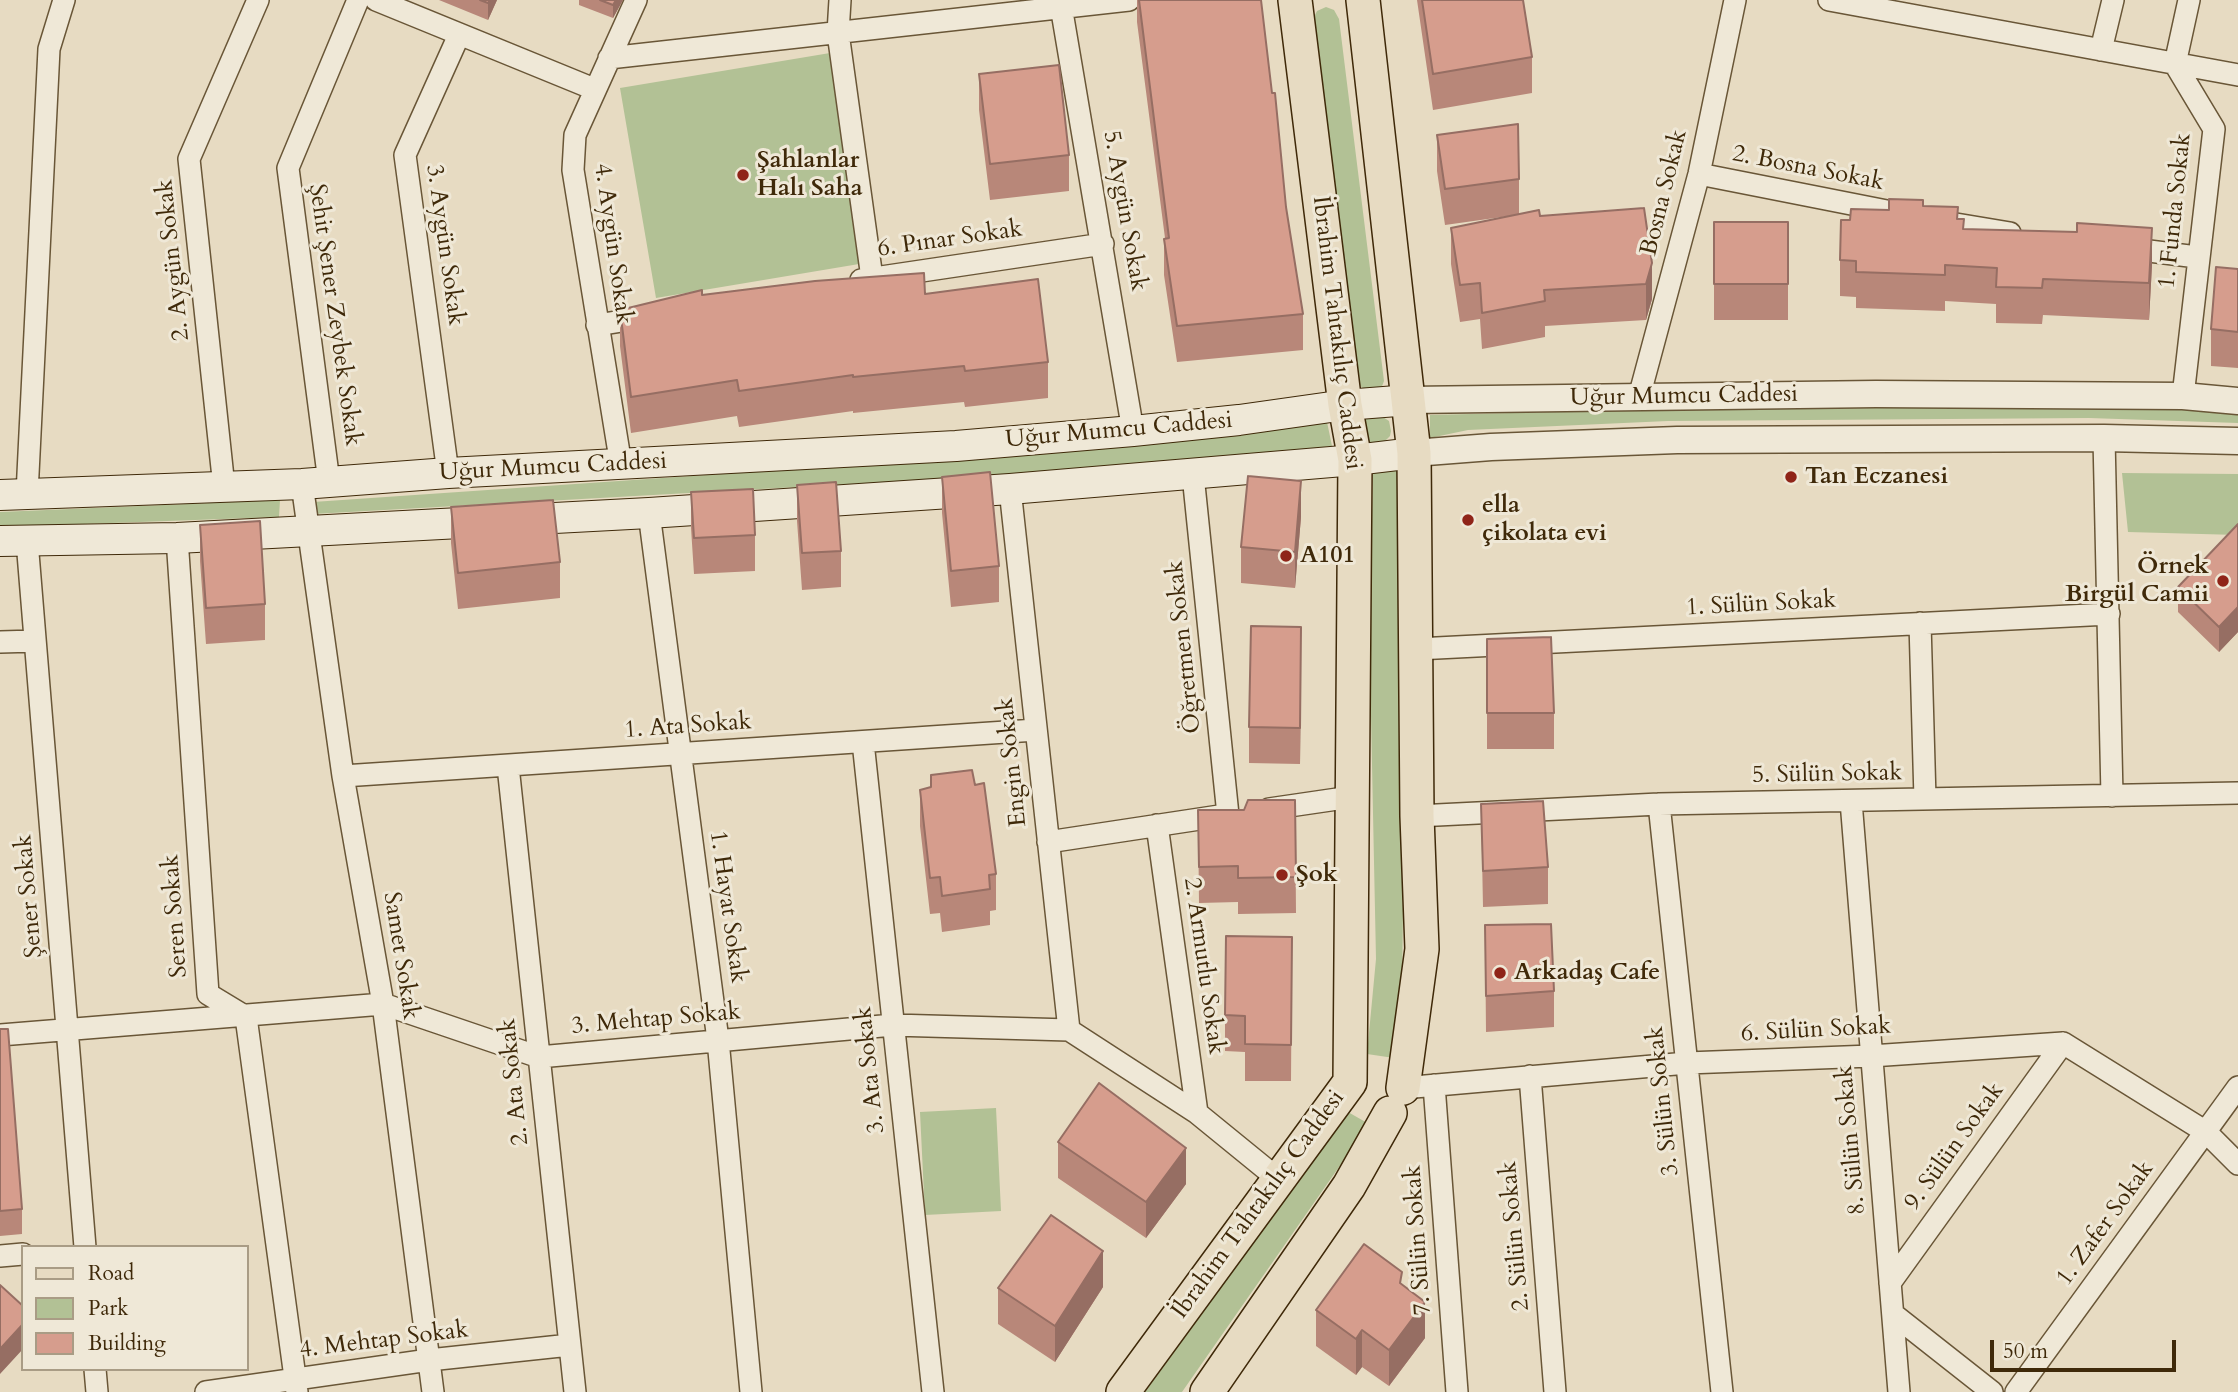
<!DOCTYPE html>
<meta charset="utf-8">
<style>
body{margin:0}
#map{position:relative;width:2238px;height:1392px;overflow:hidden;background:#e7dbc2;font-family:Cardo,serif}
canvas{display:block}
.legend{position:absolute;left:21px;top:1245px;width:228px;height:126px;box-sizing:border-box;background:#efe8d7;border:2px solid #a99c85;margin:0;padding:9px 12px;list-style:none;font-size:21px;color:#3f2909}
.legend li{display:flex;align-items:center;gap:14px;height:35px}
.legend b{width:35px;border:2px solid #a99c85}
.scale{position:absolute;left:1990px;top:1340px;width:186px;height:32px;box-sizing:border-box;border:4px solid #3f2909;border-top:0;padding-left:9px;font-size:21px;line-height:24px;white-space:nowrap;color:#3f2909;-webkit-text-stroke:5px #efe8d7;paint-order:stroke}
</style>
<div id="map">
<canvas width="2238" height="1392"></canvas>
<ul class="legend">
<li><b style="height:9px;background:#e7dbc2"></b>Road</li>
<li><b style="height:19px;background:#b2c195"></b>Park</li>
<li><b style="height:19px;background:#d69d8d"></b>Building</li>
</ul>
<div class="scale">50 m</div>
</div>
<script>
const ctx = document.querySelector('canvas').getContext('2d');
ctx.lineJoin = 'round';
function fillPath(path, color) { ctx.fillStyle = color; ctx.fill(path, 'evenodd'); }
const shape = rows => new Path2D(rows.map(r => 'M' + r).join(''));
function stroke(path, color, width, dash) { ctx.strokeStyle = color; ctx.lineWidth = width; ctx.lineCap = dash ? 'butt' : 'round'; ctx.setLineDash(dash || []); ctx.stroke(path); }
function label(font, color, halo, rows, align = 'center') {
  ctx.font = font + ' Cardo,serif'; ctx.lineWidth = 6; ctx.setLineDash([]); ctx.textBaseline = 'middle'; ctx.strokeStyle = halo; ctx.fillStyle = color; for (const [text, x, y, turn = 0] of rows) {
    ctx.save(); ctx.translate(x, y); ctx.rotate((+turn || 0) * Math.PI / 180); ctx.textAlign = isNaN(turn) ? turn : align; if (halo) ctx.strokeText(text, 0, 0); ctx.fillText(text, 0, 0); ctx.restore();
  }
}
const green = shape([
 [1326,7,1334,10,1339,19,1384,381,1381,389,1365,390,1358,384,1313,19,1317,11],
 [830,53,865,263,656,298,620,88],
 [2092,407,2238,410,2238,423,2089,418,1668,421,1468,430,1430,438,1430,415,1671,409],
 [1380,415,1389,421,1391,431,1390,436,1383,443,1369,444,1362,422,1365,418],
 [1327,422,1332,446,1155,467,313,514,313,502,1157,444],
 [1376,467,1398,467,1401,481,1399,755,1403,910,1402,989,1394,1058,1367,1054,1376,959,1369,619,1373,475],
 [2122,473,2238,474,2238,535,2128,532],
 [280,500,279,517,0,527,0,512],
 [996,1108,1001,1211,925,1215,920,1112],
 [1348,1112,1369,1124,1182,1392,1145,1392]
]);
const minor = shape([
 [376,0,594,89],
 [840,0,838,33,872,278],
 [1060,0,1133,431],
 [1829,0,2238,75],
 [2101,50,2113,0],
 [609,58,1129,0],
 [1699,174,1907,215],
 [1938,221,2010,233],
 [2125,248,2197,257],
 [861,280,1103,244],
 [597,325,647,317],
 [2183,396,2214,129,2175,64,2189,0],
 [1639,397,1699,174,1735,0],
 [2104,438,2112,796],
 [621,465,573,170,575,135,636,0],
 [448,473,405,155,459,35],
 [1193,475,1228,815],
 [329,482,288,168,358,0],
 [302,484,343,776,383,1004,433,1392],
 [224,487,189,159,258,0],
 [1010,489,1069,1030],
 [27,494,49,49,64,0],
 [649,513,718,1040,751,1392],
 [177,538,208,994,246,1017,297,1392],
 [27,541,85,1247],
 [1920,623,1925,799],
 [0,642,35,641],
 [1417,649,2109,614],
 [863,742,933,1392],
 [508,766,575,1392],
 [343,776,1036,730],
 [1851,801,1899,1392],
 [1659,804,1722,1392],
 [1269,809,1351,797],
 [1417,816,1659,804,2238,793],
 [1157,825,1197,1113],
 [1048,842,1226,815],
 [0,1035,383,1004,539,1057,893,1025,1069,1030,1197,1113,1278,1179],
 [1530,1076,1555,1392],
 [1434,1085,1457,1392],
 [1403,1088,1687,1063,1871,1056,2063,1043,2206,1132,2238,1164],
 [0,1256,23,1254],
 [1890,1283,2063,1043],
 [1893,1314,1992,1392],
 [95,1369,97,1392],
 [206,1392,429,1360,570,1345],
 [2016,1392,2238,1087]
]);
const tertiary = shape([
 [1410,400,1876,394,2183,396,2238,401],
 [1414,453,1491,447,1677,440,2104,438,2238,441]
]);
const secondary = shape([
 [0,495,302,484,448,473,956,446,1133,431,1239,420,1345,405,1410,400],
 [0,541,177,538,649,513,1010,489,1355,460,1414,453]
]);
const primary = shape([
 [1363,0,1414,453,1417,816,1422,949,1403,1088],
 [1123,1392,1350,1082,1355,460,1345,405,1295,0],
 [1207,1392,1349,1186,1390,1113]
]);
const wall = shape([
 [439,0,497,0,488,20],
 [579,0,623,0,613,18,579,5],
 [1137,0,1261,0,1286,207,1303,314,1303,350,1177,362,1164,275,1164,239,1165,238,1137,22],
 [1417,0,1523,0,1532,57,1532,93,1433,110],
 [979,74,1069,155,1069,191,990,200,979,110],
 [1437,135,1519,179,1519,214,1540,216,1644,208,1652,299,1646,320,1545,326,1545,337,1482,349,1480,319,1460,322,1451,264,1451,228,1509,216,1445,225,1437,171],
 [1923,206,1958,219,1964,229,2152,265,2149,320,2043,315,2042,324,1996,323,1996,304,1945,301,1945,311,1856,308,1856,297,1840,296,1840,260,1850,220,1889,210],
 [1714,222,1788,222,1788,320,1714,320],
 [2238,269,2238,368,2211,366,2211,329],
 [925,294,1048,362,1048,398,965,407,964,402,853,413,853,411,739,427,737,416,631,433,620,346,620,310,702,295],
 [942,477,999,566,999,602,951,607,942,513],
 [797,485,841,551,841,587,802,590,797,521],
 [691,492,755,535,755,571,694,574,691,528],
 [451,507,560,562,560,598,458,609,451,543],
 [1301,517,1295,588,1241,583,1241,547],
 [2238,524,2238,632,2219,652,2178,612,2178,587],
 [200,525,265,604,265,640,206,644,200,561],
 [1487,639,1554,713,1554,749,1487,749],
 [1301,663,1300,764,1249,763,1249,727],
 [931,775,975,785,996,874,996,910,990,911,990,925,942,932,940,913,930,914,920,826,920,790,931,787],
 [1295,800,1296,913,1238,914,1238,902,1199,903,1198,810,1244,810],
 [1481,804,1548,867,1548,904,1483,907],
 [1485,925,1554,991,1554,1027,1486,1032],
 [1292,937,1291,1081,1245,1081,1245,1052,1225,1051,1225,1015],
 [0,1029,22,1209,22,1234,0,1236],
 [1058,1142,1186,1184,1146,1238,1058,1178],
 [1402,1285,1425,1338,1389,1386,1362,1367,1356,1375,1316,1346,1316,1310],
 [1103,1287,1055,1362,998,1324,998,1288]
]);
const shadedWall = shape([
 [490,0,497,0,488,20,488,3],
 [616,0,623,0,613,18,613,5],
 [2152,228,2152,265,2149,320,2149,283],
 [1652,263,1652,299,1646,320,1646,284],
 [1301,481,1301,517,1295,588,1295,552],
 [2238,607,2238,632,2219,652,2219,627],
 [1301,627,1301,663,1300,764,1300,728],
 [1186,1148,1186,1184,1146,1238,1146,1202],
 [1103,1251,1103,1287,1055,1362,1055,1326],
 [1425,1302,1425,1338,1389,1386,1389,1350],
 [23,1324,23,1349,0,1374,0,1349],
 [1362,1330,1362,1367,1356,1375,1356,1339]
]);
const building = shape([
 [480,0,490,0,488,3,480,0],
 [600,0,616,0,613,5,600,0],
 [1139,0,1261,0,1272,93,1275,93,1286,207,1303,314,1177,326,1164,239,1169,238,1139,0],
 [1422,0,1523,0,1532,57,1433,74,1422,0],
 [1059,65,1069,155,990,164,979,74,1059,65],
 [1518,124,1519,179,1445,189,1437,135,1518,124],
 [1889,199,1923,200,1923,206,1958,207,1957,219,1964,219,1963,229,2077,232,2077,223,2152,228,2149,283,2043,279,2042,288,1996,287,1997,268,1945,265,1945,275,1856,272,1856,261,1840,260,1841,220,1850,220,1851,209,1889,210,1889,199],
 [1644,208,1652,263,1646,284,1544,290,1545,301,1482,313,1480,283,1460,285,1451,228,1539,210,1540,216,1644,208],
 [1714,222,1788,222,1788,284,1714,284,1714,222],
 [2216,267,2238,269,2238,332,2211,329,2216,267],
 [924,273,925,294,1038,279,1048,362,965,371,964,366,853,377,853,375,739,391,737,380,631,397,620,310,702,290,702,295,815,281,924,273],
 [990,472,999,566,951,571,942,477,990,472],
 [1248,476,1301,481,1295,552,1241,547,1248,476],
 [836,482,841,551,802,553,797,485,836,482],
 [753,489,755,535,694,538,691,492,753,489],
 [553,500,560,562,458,573,451,507,553,500],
 [260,521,265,604,206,608,200,525,260,521],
 [2238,524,2238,607,2219,627,2178,587,2238,524],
 [1251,626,1301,627,1300,728,1249,727,1251,626],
 [1551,637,1554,713,1487,713,1487,639,1551,637],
 [972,770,975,785,984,783,996,874,989,875,990,889,942,896,940,877,930,878,920,790,931,787,931,775,972,770],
 [1248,800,1295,800,1296,877,1238,878,1238,866,1199,867,1198,810,1244,810,1248,800],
 [1543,801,1548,867,1483,871,1481,804,1543,801],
 [1551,924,1554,991,1486,996,1485,925,1551,924],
 [1226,936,1292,937,1291,1045,1245,1044,1245,1016,1225,1015,1226,936],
 [0,1029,8,1029,22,1209,0,1211,0,1029],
 [1099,1083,1186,1148,1146,1202,1058,1142,1099,1083],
 [1051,1215,1103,1251,1055,1326,998,1288,1051,1215],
 [1364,1244,1402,1272,1400,1283,1425,1302,1389,1350,1362,1330,1356,1339,1316,1310,1364,1244],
 [0,1285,23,1306,23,1324,0,1349,0,1285]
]);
const markers = [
 [743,175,7,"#8f2418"],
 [1791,477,7,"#8f2418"],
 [1468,520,7,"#8f2418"],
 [1286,556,7,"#8f2418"],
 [2223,581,7,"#8f2418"],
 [1282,875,7,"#8f2418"],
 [1500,973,7,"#8f2418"]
];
const poiNames = [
 ["Şahlanlar",757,161],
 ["Halı Saha",757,189],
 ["Tan Eczanesi",1805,477],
 ["ella",1482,506],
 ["çikolata evi",1482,534],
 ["A101",1300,556],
 ["Örnek",2209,567,"right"],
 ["Birgül Camii",2209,595,"right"],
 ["Şok",1296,875],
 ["Arkadaş Cafe",1514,973]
];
const streetNames = [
 ["2. Bosna Sokak",1808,169,11],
 ["Bosna Sokak",1665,193,-76],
 ["5. Aygün Sokak",1124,211,80],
 ["1. Funda Sokak",2176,211,-84],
 ["6. Pınar Sokak",950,240,-8],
 ["4. Aygün Sokak",612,244,82],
 ["3. Aygün Sokak",444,245,82],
 ["2. Aygün Sokak",174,260,-96],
 ["Şehit Şener Zeybek Sokak",334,315,82],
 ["İbrahim Tahtakılıç Caddesi",1336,333,83],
 ["Uğur Mumcu Caddesi",1684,397,-1],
 ["Uğur Mumcu Caddesi",1119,431,-5],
 ["Uğur Mumcu Caddesi",553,468,-3],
 ["1. Sülün Sokak",1761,605,-3],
 ["Öğretmen Sokak",1185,647,-96],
 ["1. Ata Sokak",688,727,-4],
 ["Engin Sokak",1013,762,-96],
 ["5. Sülün Sokak",1827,775,-1],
 ["Şener Sokak",30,896,-95],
 ["1. Hayat Sokak",727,907,82],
 ["Seren Sokak",176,916,-94],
 ["Samet Sokak",400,956,81],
 ["2. Armutlu Sokak",1203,966,82],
 ["3. Mehtap Sokak",656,1020,-5],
 ["6. Sülün Sokak",1816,1031,-3],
 ["3. Ata Sokak",871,1070,-96],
 ["2. Ata Sokak",515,1082,-96],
 ["3. Sülün Sokak",1664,1101,-96],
 ["8. Sülün Sokak",1852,1140,-95],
 ["9. Sülün Sokak",1955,1147,-54],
 ["İbrahim Tahtakılıç Caddesi",1259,1205,-54],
 ["1. Zafer Sokak",2106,1224,-54],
 ["2. Sülün Sokak",1516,1236,-95],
 ["7. Sülün Sokak",1419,1240,-94],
 ["4. Mehtap Sokak",384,1341,-7]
];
fillPath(green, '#b2c195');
stroke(minor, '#695637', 24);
stroke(tertiary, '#695637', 29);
stroke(secondary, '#3f2909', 32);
stroke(primary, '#3f2909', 36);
stroke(minor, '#efe8d7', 21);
stroke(tertiary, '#efe8d7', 26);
stroke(secondary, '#efe8d7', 30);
stroke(primary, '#e7dbc2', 33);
fillPath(wall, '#b88779');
fillPath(shadedWall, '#966e63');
fillPath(building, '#d69d8d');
stroke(building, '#966e63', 2);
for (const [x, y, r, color] of markers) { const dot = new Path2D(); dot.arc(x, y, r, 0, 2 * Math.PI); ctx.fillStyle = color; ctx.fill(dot); stroke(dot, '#efe8d7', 2.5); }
label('bold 24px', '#3f2909', '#efe8d7', poiNames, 'left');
label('24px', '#3f2909', '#efe8d7', streetNames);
</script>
